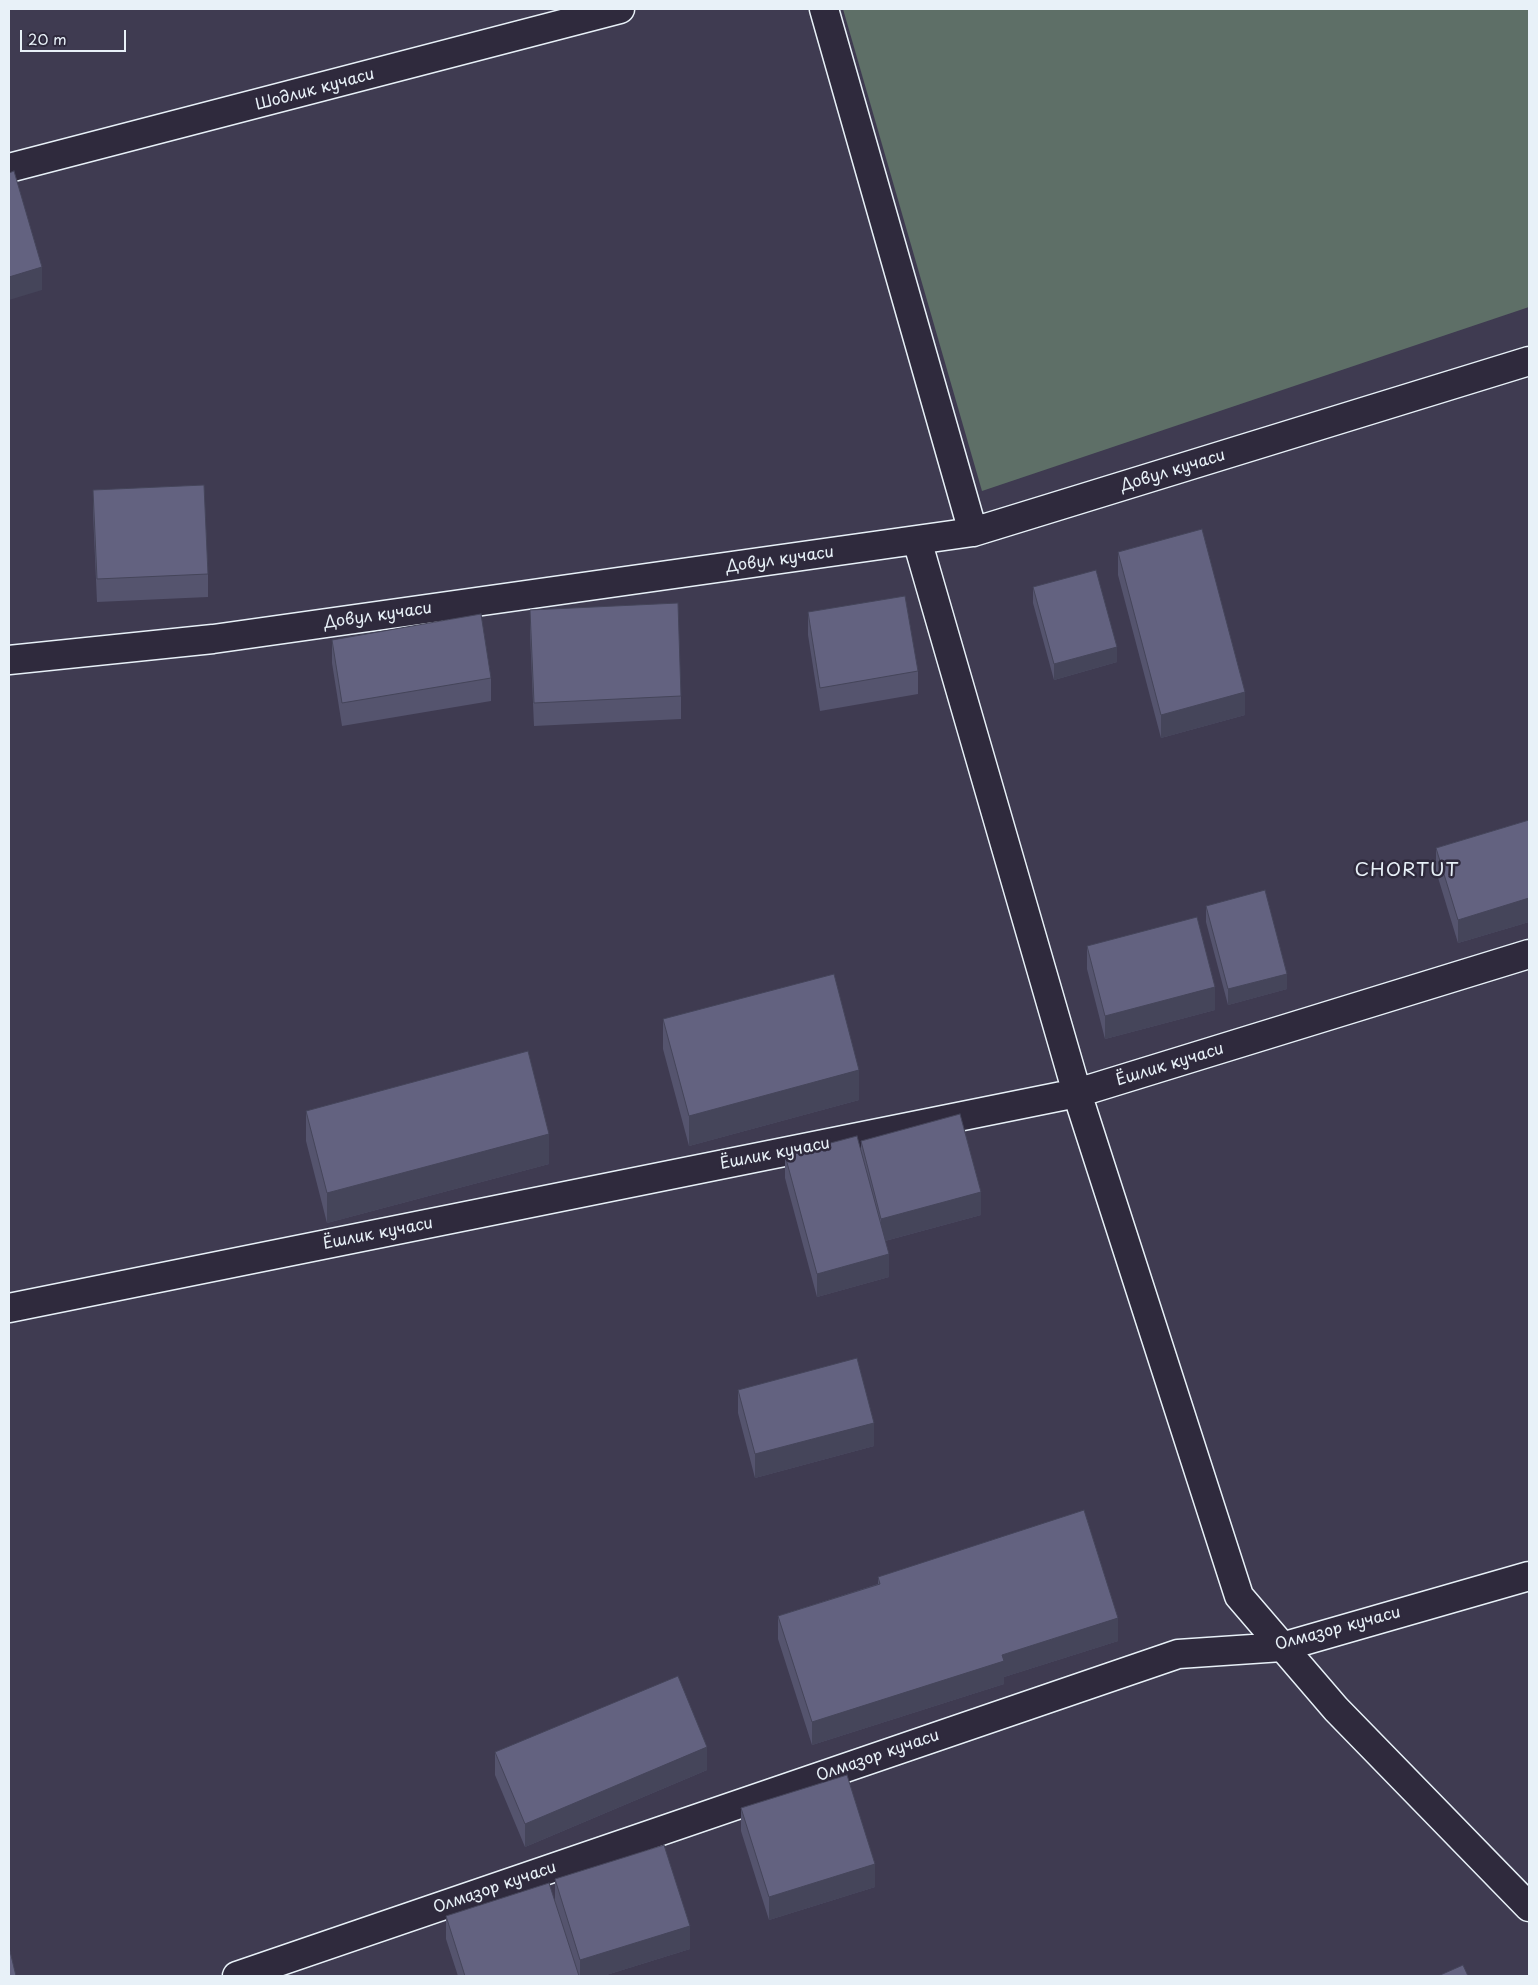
<!DOCTYPE html>
<meta charset="utf-8">
<style>
body{margin:0}
#map{position:relative;width:1538px;height:1985px;overflow:hidden;background:#3f3b51;font-family:"Playpen Sans",sans-serif}
canvas{display:block}
.frame{position:absolute;inset:0;border:10px solid #e8f1f8;pointer-events:none}
.scale{position:absolute;left:20px;top:30px;width:106px;height:22px;box-sizing:border-box;border:2px solid #e8f1f8;border-top:0;padding-left:6px;font-size:15px;line-height:18px;white-space:nowrap;color:#e8f1f8;-webkit-text-stroke:4px #2f2a3d;paint-order:stroke}
</style>
<div id="map">
<canvas width="1538" height="1985"></canvas>
<div class="frame"></div>
<div class="scale">20 m</div>
</div>
<script>
const ctx = document.querySelector('canvas').getContext('2d');
ctx.lineJoin = 'round';
function fillPath(path, color) { ctx.fillStyle = color; ctx.fill(path, 'evenodd'); }
const shape = rows => new Path2D(rows.map(r => 'M' + r).join(''));
function stroke(path, color, width, dash) { ctx.strokeStyle = color; ctx.lineWidth = width; ctx.lineCap = dash ? 'butt' : 'round'; ctx.setLineDash(dash || []); ctx.stroke(path); }
function label(font, color, halo, rows, align = 'center') {
  ctx.font = font + ' "Playpen Sans",sans-serif'; ctx.lineWidth = 5; ctx.setLineDash([]); ctx.textBaseline = 'middle'; ctx.strokeStyle = halo; ctx.fillStyle = color; for (const [text, x, y, turn = 0] of rows) {
    ctx.save(); ctx.translate(x, y); ctx.rotate((+turn || 0) * Math.PI / 180); ctx.textAlign = isNaN(turn) ? turn : align; if (halo) ctx.strokeText(text, 0, 0); ctx.fillText(text, 0, 0); ctx.restore();
  }
}
const green = shape([
 [843,9,1529,9,1529,307,982,491]
]);
const minor = shape([
 [824,9,973,532],
 [9,168,620,9],
 [917,540,1077,1093,1239,1596,1336,1709,1529,1907],
 [9,660,213,639,973,532,1529,361],
 [9,1308,1077,1093,1529,954],
 [237,1976,1178,1654,1282,1647,1529,1576]
]);
const wall = shape([
 [93,490,208,574,208,597,97,602,93,513],
 [1118,552,1245,715,1161,738,1118,575],
 [1033,587,1117,662,1054,680,1033,603],
 [530,610,681,696,681,719,534,726,530,633],
 [808,612,918,671,918,694,820,711,808,635],
 [332,640,491,678,491,701,342,726,332,663],
 [1529,820,1529,922,1458,943,1436,871,1436,848],
 [1206,906,1287,989,1228,1005,1206,922],
 [1087,946,1215,1010,1105,1039,1087,969],
 [663,1019,859,1100,689,1146,663,1049],
 [306,1111,549,1164,327,1223,306,1141],
 [861,1141,981,1215,885,1241,889,1277,817,1297,785,1178,785,1155,861,1148],
 [738,1390,874,1446,755,1478,738,1413],
 [878,1577,1118,1641,1004,1677,1004,1684,812,1745,778,1639,778,1616,878,1584],
 [495,1752,707,1770,525,1847,495,1775],
 [741,1808,875,1887,769,1920,741,1831],
 [555,1879,690,1949,603,1976,458,1976,446,1939,446,1916,555,1901]
]);
const shadedWall = shape([
 [42,267,42,290,9,300,9,277],
 [1117,647,1117,662,1054,680,1054,664],
 [1245,692,1245,715,1161,738,1161,715],
 [1529,898,1529,922,1458,943,1458,920],
 [1287,974,1287,989,1228,1005,1228,989],
 [1215,987,1215,1010,1105,1039,1105,1016],
 [859,1070,859,1100,689,1146,689,1116],
 [549,1134,549,1164,327,1223,327,1193],
 [981,1192,981,1215,881,1242,881,1219],
 [889,1254,889,1277,817,1297,817,1274],
 [874,1423,874,1446,755,1478,755,1454],
 [1118,1618,1118,1641,1004,1677,1004,1684,812,1745,812,1722,1002,1655],
 [707,1747,707,1770,525,1847,525,1824],
 [875,1864,875,1887,769,1920,769,1897],
 [690,1926,690,1949,603,1976,580,1976,580,1960]
]);
const building = shape([
 [14,171,42,267,9,277,9,173,14,171],
 [204,485,208,574,97,579,93,490,204,485],
 [1202,529,1245,692,1161,715,1118,552,1202,529],
 [1096,570,1117,647,1054,664,1033,587,1096,570],
 [905,596,918,671,820,688,808,612,905,596],
 [678,603,681,696,534,703,530,610,678,603],
 [481,614,491,678,342,703,332,640,481,614],
 [1529,820,1529,898,1458,920,1436,848,1529,820],
 [1265,890,1287,974,1228,989,1206,906,1265,890],
 [1197,917,1215,987,1105,1016,1087,946,1197,917],
 [834,974,859,1070,689,1116,663,1019,834,974],
 [528,1051,549,1134,327,1193,306,1111,528,1051],
 [960,1114,981,1192,881,1219,861,1141,960,1114],
 [857,1136,889,1254,817,1274,785,1155,857,1136],
 [857,1358,874,1423,755,1454,738,1390,857,1358],
 [1084,1510,1118,1618,1002,1655,1004,1661,812,1722,778,1616,880,1584,878,1577,1084,1510],
 [678,1676,707,1747,525,1824,495,1752,678,1676],
 [847,1775,875,1864,769,1897,741,1808,847,1775],
 [664,1845,690,1926,580,1960,555,1879,664,1845],
 [549,1883,579,1976,465,1976,446,1916,549,1883],
 [9,1947,16,1976,9,1976,9,1947],
 [1463,1965,1468,1976,1438,1976,1463,1965]
]);
const streetNames = [
 ["Шодлик кучаси",315,90,-15],
 ["Довул кучаси",1173,471,-17],
 ["Довул кучаси",780,560,-8],
 ["Довул кучаси",378,616,-8],
 ["Ёшлик кучаси",1170,1065,-17],
 ["Ёшлик кучаси",775,1154,-11],
 ["Ёшлик кучаси",378,1234,-11],
 ["Олмазор кучаси",1338,1629,-15],
 ["Олмазор кучаси",878,1756,-19],
 ["Олмазор кучаси",495,1888,-19]
];
const quarterNames = [
 ["CHORTUT",1407,871]
];
fillPath(green, '#5e6f67');
stroke(minor, '#e8f1f8', 31);
stroke(minor, '#2f2a3d', 28);
fillPath(wall, '#55546e');
fillPath(shadedWall, '#45455a');
fillPath(building, '#636280');
stroke(building, '#45455a', 1);
label('16px', '#e8f1f8', '#2f2a3d', streetNames);
ctx.letterSpacing = '1px';
label('19px', '#e8f1f8', '#2f2a3d', quarterNames);
ctx.letterSpacing = '0px';
</script>
